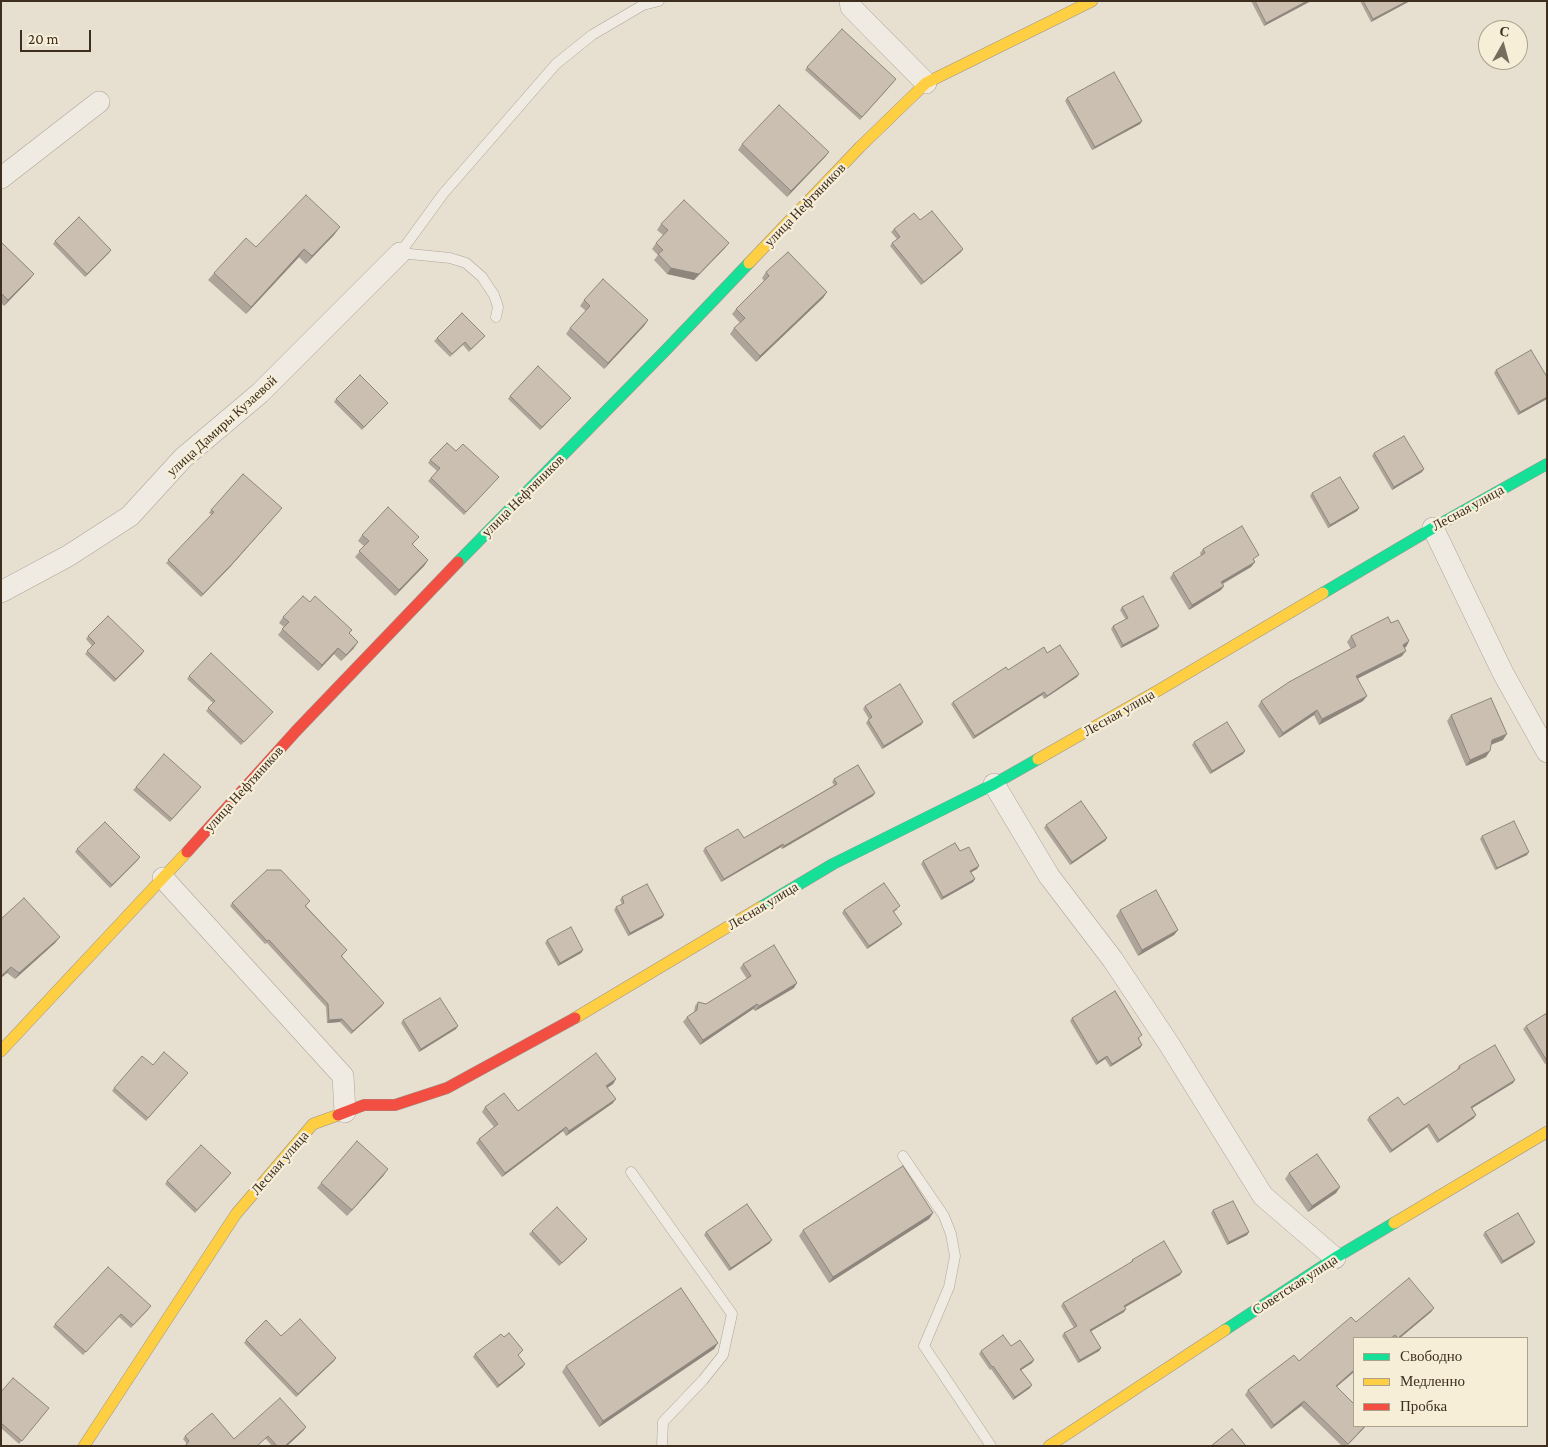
<!DOCTYPE html>
<meta charset="utf-8">
<style>
body{margin:0}
#map{position:relative;width:1548px;height:1447px;overflow:hidden;background:#e7e0d1;font-family:"Crimson Pro",serif}
canvas{display:block}
.frame{position:absolute;inset:0;border:2px solid #3d2e20;pointer-events:none}
.legend{position:absolute;left:1353px;top:1337px;width:175px;height:90px;box-sizing:border-box;background:#f7eed8;border:1px solid #ada18e;margin:0;padding:6px 9px;list-style:none;font-size:15px;color:#3d2e20}
.legend li{display:flex;align-items:center;gap:10px;height:25px}
.legend b{width:25px;border:1px solid #ada18e}
.north{position:absolute;left:1478px;top:20px;width:50px;height:50px;box-sizing:border-box;background:#f7eed8;border:1px solid #ada18e;border-radius:50%;rotate:7deg;font-size:14px;font-weight:700;line-height:20px;text-align:center;color:#3d2e20}
.north::after{content:'';display:block;margin:auto;width:18px;height:22px;background:#786c5e;clip-path:polygon(50% 0,100% 100%,50% 72%,0 100%)}
.scale{position:absolute;left:20px;top:30px;width:71px;height:22px;box-sizing:border-box;border:2px solid #3d2e20;border-top:0;padding-left:6px;font-size:15px;line-height:18px;white-space:nowrap;color:#3d2e20;-webkit-text-stroke:4px #f7eed8;paint-order:stroke}
</style>
<div id="map">
<canvas width="1548" height="1447"></canvas>
<div class="frame"></div>
<ul class="legend">
<li><b style="height:6px;background:#16e098"></b>Свободно</li>
<li><b style="height:6px;background:#ffcf43"></b>Медленно</li>
<li><b style="height:6px;background:#f24e42"></b>Пробка</li>
</ul>
<div class="north">С</div>
<div class="scale">20 m</div>
</div>
<script>
const ctx = document.querySelector('canvas').getContext('2d');
ctx.lineJoin = 'round';
const shape = rows => new Path2D(rows.map(r => 'M' + r).join(''));
function stroke(path, color, width, dash) { ctx.strokeStyle = color; ctx.lineWidth = width; ctx.lineCap = dash ? 'butt' : 'round'; ctx.setLineDash(dash || []); ctx.stroke(path); }
function fillPath(path, color) { ctx.fillStyle = color; ctx.fill(path, 'evenodd'); }
function label(font, color, halo, rows, align = 'center') {
  ctx.font = font + ' "Crimson Pro",serif'; ctx.lineWidth = 4.5; ctx.setLineDash([]); ctx.textBaseline = 'middle'; ctx.strokeStyle = halo; ctx.fillStyle = color; for (const [text, x, y, turn = 0] of rows) {
    ctx.save(); ctx.translate(x, y); ctx.rotate((+turn || 0) * Math.PI / 180); ctx.textAlign = isNaN(turn) ? turn : align; if (halo) ctx.strokeText(text, 0, 0); ctx.fillText(text, 0, 0); ctx.restore();
  }
}
const lane = shape([
 [400,253,443,194,556,64,592,35,643,5,659,1],
 [400,253,450,258,466,263,482,277,494,295,498,307,496,317],
 [903,1156,944,1216,951,1234,955,1256,949,1287,924,1346,991,1446],
 [631,1172,732,1314,723,1355,703,1380,663,1422,662,1446]
]);
const street = shape([
 [850,1,851,7,926,83],
 [1,178,99,102],
 [1433,528,1503,673,1547,752],
 [1,592,68,556,130,516,183,458,260,393,400,253],
 [994,784,1049,876,1113,960,1169,1044,1263,1196,1335,1258],
 [163,878,343,1076,345,1112]
]);
const fast = shape([
 [458,562,665,351,749,263],
 [1323,593,1433,528,1547,464],
 [761,907,833,864,994,784,1038,759],
 [1225,1330,1335,1258,1394,1223]
]);
const slow = shape([
 [749,263,860,147,926,83,1092,1],
 [1038,759,1159,690,1323,593],
 [575,1018,761,907],
 [1,1051,187,852],
 [1394,1223,1547,1132],
 [84,1446,236,1214,313,1124,338,1115],
 [1049,1446,1225,1330]
]);
const jam = shape([
 [187,852,297,730,458,562],
 [338,1115,364,1105,395,1105,447,1088,575,1018]
]);
const wall = shape([
 [1251,1,1311,1,1264,26],
 [1360,1,1410,1,1371,22],
 [807,67,894,82,860,120,805,70],
 [1067,98,1142,121,1140,124,1092,150,1065,101],
 [742,144,829,152,825,157,787,197,738,150],
 [920,220,963,249,961,252,921,285,890,246,892,243,897,239,891,232,894,229],
 [661,224,729,243,724,249,694,280,667,274,654,260,658,255,652,249,656,243,663,235,657,230],
 [334,235,306,264,299,257,246,314,208,280,214,273,256,247],
 [55,241,111,250,85,277,53,244],
 [1,242,34,274,30,279,4,306,1,303],
 [766,272,827,292,823,298,756,362,730,334,734,328,740,323,732,314,736,309,764,281,762,278],
 [584,300,648,320,644,326,604,369,566,334,570,328,586,311,580,306],
 [485,336,469,352,463,345,450,357,434,341,437,338],
 [1496,370,1547,377,1547,399,1518,415,1494,373],
 [510,396,568,401,540,430,508,399],
 [336,399,388,403,362,430,334,402],
 [1374,453,1422,472,1392,490,1372,456],
 [430,460,496,480,464,515,428,481,437,471,428,463],
 [1312,493,1359,508,1357,511,1328,528,1310,496],
 [282,508,230,567,201,597,166,563,212,515,209,513,211,510],
 [362,535,419,537,412,545,428,560,424,566,395,596,355,557,364,546,358,541],
 [1203,549,1255,560,1254,561,1255,562,1251,567,1223,584,1224,586,1221,590,1189,610,1170,578,1173,573,1201,556,1200,553],
 [1122,607,1157,629,1121,648,1111,629,1113,626,1126,620,1120,610],
 [283,617,349,634,354,648,341,661,334,654,318,671,278,635,284,627,279,623],
 [1391,623,1409,641,1406,647,1404,648,1402,656,1358,678,1363,701,1319,725,1314,715,1279,738,1258,706,1261,701,1351,649,1347,642,1351,636],
 [88,636,142,654,114,682,85,654,92,646,86,639],
 [1047,653,1079,674,1077,677,1044,699,1042,695,973,739,951,704,953,702,1008,670],
 [189,676,270,715,241,745,206,711,213,703,187,679],
 [865,706,923,722,921,725,882,749,866,723,869,719,863,709],
 [1451,715,1503,740,1491,744,1486,757,1466,766,1447,721],
 [1194,742,1243,754,1210,774,1192,745],
 [834,779,873,796,782,849,781,847,721,882,703,851,705,848,744,838,834,785,832,782],
 [136,787,199,790,170,822,133,790],
 [1046,825,1107,838,1105,841,1070,865,1044,828],
 [1482,836,1527,855,1495,870,1480,839],
 [77,849,140,857,110,888,75,852],
 [960,851,979,866,977,869,971,872,975,879,973,882,941,900,921,864,923,861],
 [622,897,664,915,662,918,628,936,614,910,616,907,622,904,620,900],
 [310,901,306,906,347,950,342,956,382,1006,351,1034,340,1022,327,1023,326,1007,267,943,265,944,230,906,232,903],
 [898,909,894,912,899,927,867,949,842,913,844,910],
 [1120,910,1178,930,1174,935,1138,956,1116,916],
 [1,919,60,937,55,943,15,979,7,973],
 [547,940,583,950,581,953,558,966,545,943],
 [743,964,794,988,755,1011,753,1009,700,1045,683,1022,687,1017,694,1012,695,1006,698,1002,706,1004,747,979,740,968],
 [1547,1013,1547,1063,1545,1064,1523,1029,1526,1026],
 [1072,1018,1140,1038,1139,1039,1142,1045,1140,1048,1110,1067,1105,1059,1096,1065,1070,1021],
 [403,1020,456,1029,419,1052,401,1023],
 [153,1065,188,1073,146,1121,112,1091,114,1088],
 [1459,1066,1515,1080,1513,1083,1472,1108,1476,1115,1474,1118,1437,1143,1427,1127,1390,1153,1367,1120,1369,1117,1404,1105,1458,1070,1457,1069],
 [616,1079,613,1084,607,1088,613,1103,566,1136,563,1131,502,1177,476,1143,479,1139,494,1127,482,1112,485,1107,518,1111],
 [1289,1173,1340,1187,1336,1193,1308,1212,1285,1179],
 [384,1175,347,1216,317,1188,321,1183],
 [229,1176,195,1213,165,1184,167,1181],
 [1213,1210,1249,1232,1247,1235,1227,1245,1211,1213],
 [933,1213,929,1219,829,1283,799,1236,803,1230],
 [532,1231,587,1239,585,1242,559,1266,529,1234],
 [706,1232,770,1243,729,1271,704,1235],
 [1485,1232,1535,1242,1533,1245,1501,1264,1483,1235],
 [1132,1260,1180,1275,1125,1307,1124,1312,1091,1331,1101,1348,1099,1351,1078,1363,1062,1336,1064,1333,1074,1328,1061,1306,1063,1303,1130,1263],
 [1434,1308,1431,1312,1400,1338,1354,1338,1354,1372,1336,1387,1354,1404,1347,1446,1342,1446,1301,1406,1271,1429,1245,1395,1248,1390,1299,1361,1356,1322],
 [149,1309,131,1328,119,1317,83,1355,53,1327,55,1324],
 [281,1336,336,1358,334,1361,296,1397,244,1343,246,1340],
 [504,1337,521,1353,518,1355,523,1367,497,1388,473,1357,475,1354],
 [718,1343,714,1349,599,1427,562,1372,566,1366],
 [1011,1346,1034,1360,1032,1363,1021,1370,1030,1388,1013,1400,991,1369,990,1370,979,1354,981,1351],
 [1,1392,47,1411,19,1444,1,1428],
 [304,1430,287,1446,272,1446,266,1439,187,1444,183,1439,185,1436,234,1439]
]);
const shadedWall = shape([
 [1307,1,1311,1,1264,26,1266,23],
 [1407,1,1410,1,1371,22,1373,19],
 [1142,121,1140,124,1092,150,1095,147],
 [829,152,825,157,787,197,791,191],
 [340,227,334,235,306,264,312,256],
 [729,243,724,249,694,280,667,274,671,268],
 [304,249,299,257,246,314,251,307],
 [963,249,961,252,921,285,924,282],
 [111,250,109,253,85,277,87,274],
 [34,274,30,279,4,306,8,300],
 [827,292,823,298,756,362,760,356],
 [648,320,644,326,604,369,608,363],
 [1547,397,1547,399,1518,415,1520,412],
 [571,398,568,401,540,430,542,427],
 [1424,469,1422,472,1392,490,1394,487],
 [282,508,230,567,201,597,203,594],
 [1359,508,1357,511,1328,528,1330,525],
 [428,560,424,566,395,596,399,590],
 [1255,562,1251,567,1218,586,1221,582],
 [1224,586,1221,590,1189,610,1192,605],
 [1159,626,1157,629,1121,648,1123,645],
 [1409,641,1406,647,1399,650,1403,645],
 [358,642,354,648,341,661,346,655],
 [338,648,334,654,318,671,322,665],
 [144,651,142,654,114,682,116,679],
 [1406,651,1402,656,1353,681,1356,676],
 [1079,674,1077,677,1044,699,1047,696],
 [1044,692,1042,695,973,739,975,736],
 [1367,696,1363,701,1319,725,1322,719],
 [1317,710,1314,715,1279,738,1283,733],
 [923,722,921,725,882,749,884,746],
 [1507,734,1503,740,1488,746,1492,740],
 [1245,751,1243,754,1210,774,1212,771],
 [1490,751,1486,757,1466,766,1470,760],
 [875,793,873,796,782,849,784,846],
 [1107,838,1105,841,1070,865,1072,862],
 [783,844,781,847,721,882,724,879],
 [1529,852,1527,855,1495,870,1497,868],
 [140,857,138,860,110,888,112,885],
 [979,866,977,869,968,874,970,871],
 [975,879,973,882,941,900,943,897],
 [664,915,662,918,628,936,630,933],
 [902,924,899,927,867,949,869,946],
 [1178,930,1174,935,1138,956,1142,950],
 [60,937,55,943,15,979,19,973],
 [583,950,581,953,558,966,560,963],
 [11,967,7,973,1,978,1,976],
 [797,983,794,988,755,1011,759,1006],
 [384,1003,382,1006,351,1034,353,1031],
 [757,1004,753,1009,700,1045,703,1040],
 [342,1019,340,1022,327,1023,329,1020],
 [458,1026,456,1029,419,1052,421,1049],
 [1142,1045,1140,1048,1110,1067,1112,1064],
 [1107,1056,1105,1059,1096,1065,1098,1062],
 [616,1079,613,1084,603,1091,606,1086],
 [1515,1080,1513,1083,1469,1110,1471,1107],
 [616,1099,613,1103,566,1136,569,1131],
 [1476,1115,1474,1118,1437,1143,1439,1140],
 [1429,1124,1427,1127,1390,1153,1392,1150],
 [566,1127,563,1131,502,1177,505,1173],
 [388,1169,384,1175,347,1216,352,1210],
 [1340,1187,1336,1193,1308,1212,1312,1206],
 [933,1213,929,1219,829,1283,833,1277],
 [1249,1232,1247,1235,1227,1245,1229,1242],
 [587,1239,585,1242,559,1266,562,1263],
 [772,1240,770,1243,729,1271,731,1268],
 [1535,1242,1533,1245,1501,1264,1503,1261],
 [1182,1272,1180,1275,1122,1309,1124,1306],
 [1434,1308,1431,1312,1400,1338,1398,1338],
 [1126,1309,1124,1312,1088,1333,1090,1330],
 [718,1343,714,1349,599,1427,603,1421],
 [1101,1348,1099,1351,1078,1363,1080,1360],
 [336,1358,334,1361,296,1397,298,1394],
 [1034,1360,1032,1363,1018,1372,1020,1369],
 [525,1364,523,1367,497,1388,499,1385],
 [1354,1370,1354,1372,1333,1390,1336,1386],
 [1032,1385,1030,1388,1013,1400,1015,1397],
 [1304,1401,1301,1406,1271,1429,1274,1425],
 [1365,1426,1366,1426,1347,1446,1348,1444],
 [306,1427,304,1430,287,1446,285,1446]
]);
const building = shape([
 [1255,1,1307,1,1266,23,1255,1],
 [1363,1,1407,1,1373,19,1363,1],
 [842,29,896,79,862,117,807,67,842,29],
 [1114,72,1142,121,1095,147,1067,98,1114,72],
 [779,105,829,152,791,191,742,144,779,105],
 [306,195,340,227,312,256,304,249,251,307,214,273,246,238,256,247,306,195],
 [684,200,729,243,699,274,671,268,658,254,663,250,656,243,668,230,661,224,684,200],
 [932,211,963,249,924,282,892,243,900,237,894,229,914,213,920,220,932,211],
 [79,217,111,250,87,274,55,241,79,217],
 [1,242,34,274,8,300,1,293,1,242],
 [788,252,827,292,760,356,734,328,745,318,736,309,769,276,766,272,788,252],
 [603,279,648,320,608,363,570,328,590,306,584,300,603,279],
 [462,313,485,336,471,349,465,342,452,354,437,338,462,313],
 [1531,350,1547,377,1547,397,1520,412,1496,370,1531,350],
 [538,366,571,398,542,427,510,396,538,366],
 [360,375,388,403,364,427,336,399,360,375],
 [1404,436,1424,469,1394,487,1374,453,1404,436],
 [447,443,456,451,463,444,499,477,466,512,431,478,440,468,430,460,447,443],
 [243,474,282,508,232,564,203,594,168,560,214,512,211,510,243,474],
 [1340,477,1359,508,1330,525,1312,493,1340,477],
 [388,507,419,537,412,544,428,560,399,590,359,551,369,541,362,535,388,507],
 [1242,526,1259,555,1253,559,1255,562,1221,582,1224,586,1192,605,1173,573,1205,553,1203,549,1242,526],
 [303,596,310,602,315,596,352,630,349,633,358,642,346,655,338,648,322,665,282,629,289,622,283,617,303,596],
 [1143,596,1159,626,1123,645,1113,626,1128,618,1122,607,1143,596],
 [108,616,144,651,116,679,87,651,95,643,88,636,108,616],
 [1388,617,1391,623,1398,620,1409,641,1403,645,1406,651,1356,676,1367,696,1322,719,1317,710,1283,733,1261,701,1289,682,1356,646,1351,636,1388,617],
 [1060,645,1079,674,1047,696,1044,692,975,736,953,702,1006,667,1008,670,1044,647,1047,653,1060,645],
 [211,653,273,712,244,742,208,708,215,701,189,676,211,653],
 [900,684,923,722,884,746,868,720,872,717,865,706,900,684],
 [1491,698,1507,734,1492,740,1490,751,1470,760,1451,715,1491,698],
 [1227,722,1245,751,1212,771,1194,742,1227,722],
 [164,754,201,787,172,819,136,787,164,754],
 [858,765,875,793,784,846,783,844,724,879,705,848,738,829,744,838,837,784,834,779,858,765],
 [1081,801,1107,838,1072,862,1046,825,1081,801],
 [1514,821,1529,852,1497,868,1482,836,1514,821],
 [105,822,140,857,112,885,77,849,105,822],
 [955,843,960,851,969,847,979,866,970,871,975,879,943,897,923,861,955,843],
 [267,870,281,870,310,901,305,906,347,950,341,956,384,1003,353,1031,342,1019,329,1020,328,1004,269,940,267,941,232,903,267,870],
 [884,883,900,906,893,911,902,924,869,946,844,910,884,883],
 [647,884,664,915,630,933,616,907,624,903,622,897,647,884],
 [1156,890,1178,930,1142,950,1120,910,1156,890],
 [24,898,60,937,19,973,11,967,1,976,1,919,24,898],
 [571,927,583,950,560,963,547,940,571,927],
 [774,945,797,983,759,1006,757,1004,703,1040,687,1017,697,1010,698,1002,706,1004,751,976,743,964,774,945],
 [1115,991,1142,1035,1138,1038,1142,1045,1112,1064,1107,1056,1098,1062,1072,1018,1115,991],
 [440,998,458,1026,421,1049,403,1020,440,998],
 [1547,1013,1547,1061,1526,1026,1547,1013],
 [1495,1045,1515,1080,1471,1107,1476,1115,1439,1140,1429,1124,1392,1150,1369,1117,1398,1097,1404,1105,1460,1068,1459,1066,1495,1045],
 [164,1052,188,1073,148,1118,114,1088,142,1056,153,1065,164,1052],
 [596,1053,616,1079,606,1086,616,1099,569,1131,566,1127,505,1173,479,1139,498,1124,485,1107,504,1093,518,1111,596,1053],
 [357,1141,388,1169,352,1210,321,1183,357,1141],
 [201,1145,231,1173,197,1210,167,1181,201,1145],
 [1317,1154,1340,1187,1312,1206,1289,1173,1317,1154],
 [903,1166,933,1213,833,1277,803,1230,903,1166],
 [1233,1201,1249,1232,1229,1242,1213,1210,1233,1201],
 [747,1204,772,1240,731,1268,706,1232,747,1204],
 [557,1207,587,1239,562,1263,532,1231,557,1207],
 [1518,1213,1535,1242,1503,1261,1485,1232,1518,1213],
 [1164,1241,1182,1272,1124,1306,1126,1309,1090,1330,1101,1348,1080,1360,1064,1333,1077,1326,1063,1303,1133,1261,1132,1260,1164,1241],
 [108,1267,151,1306,133,1325,121,1314,86,1352,55,1324,108,1267],
 [1409,1278,1434,1308,1398,1338,1395,1335,1391,1338,1354,1338,1354,1370,1336,1386,1354,1404,1354,1426,1365,1426,1348,1444,1304,1401,1274,1425,1248,1390,1294,1355,1299,1361,1351,1317,1356,1322,1409,1278],
 [681,1288,718,1343,603,1421,566,1366,681,1288],
 [300,1319,336,1358,298,1394,246,1340,266,1320,281,1336,300,1319],
 [509,1333,523,1350,518,1355,525,1364,499,1385,475,1354,501,1334,504,1337,509,1333],
 [1003,1335,1011,1346,1020,1340,1034,1360,1020,1369,1032,1385,1015,1397,993,1366,992,1367,981,1351,1003,1335],
 [13,1378,49,1408,22,1441,1,1423,1,1392,13,1378],
 [280,1398,306,1427,285,1446,277,1446,268,1436,257,1446,185,1446,189,1441,185,1436,212,1413,234,1439,280,1398],
 [1232,1429,1246,1446,1211,1446,1232,1429]
]);
const streetNames = [
 ["улица Нефтяников",805,205,-46],
 ["улица Дамиры Кузаевой",222,426,-42],
 ["улица Нефтяников",523,496,-45],
 ["Лесная улица",1468,508,-29],
 ["Лесная улица",1119,713,-30],
 ["улица Нефтяников",244,789,-48],
 ["Лесная улица",763,906,-31],
 ["Лесная улица",280,1163,-49],
 ["Советская улица",1295,1285,-33]
];
stroke(lane, '#ada599', 11);
stroke(street, '#ada599', 22);
stroke(fast, '#9c958a', 12);
stroke(slow, '#9c958a', 12);
stroke(jam, '#9c958a', 12);
stroke(lane, '#efebe3', 10);
stroke(street, '#efebe3', 21);
stroke(fast, '#16e098', 11);
stroke(slow, '#ffcf43', 11);
stroke(jam, '#f24e42', 11);
fillPath(wall, '#afa499');
fillPath(shadedWall, '#8e867d');
fillPath(building, '#cbbfb2');
stroke(building, '#8e867d', 1);
label('14px', '#3d2e20', '#f7eed8', streetNames);
</script>
